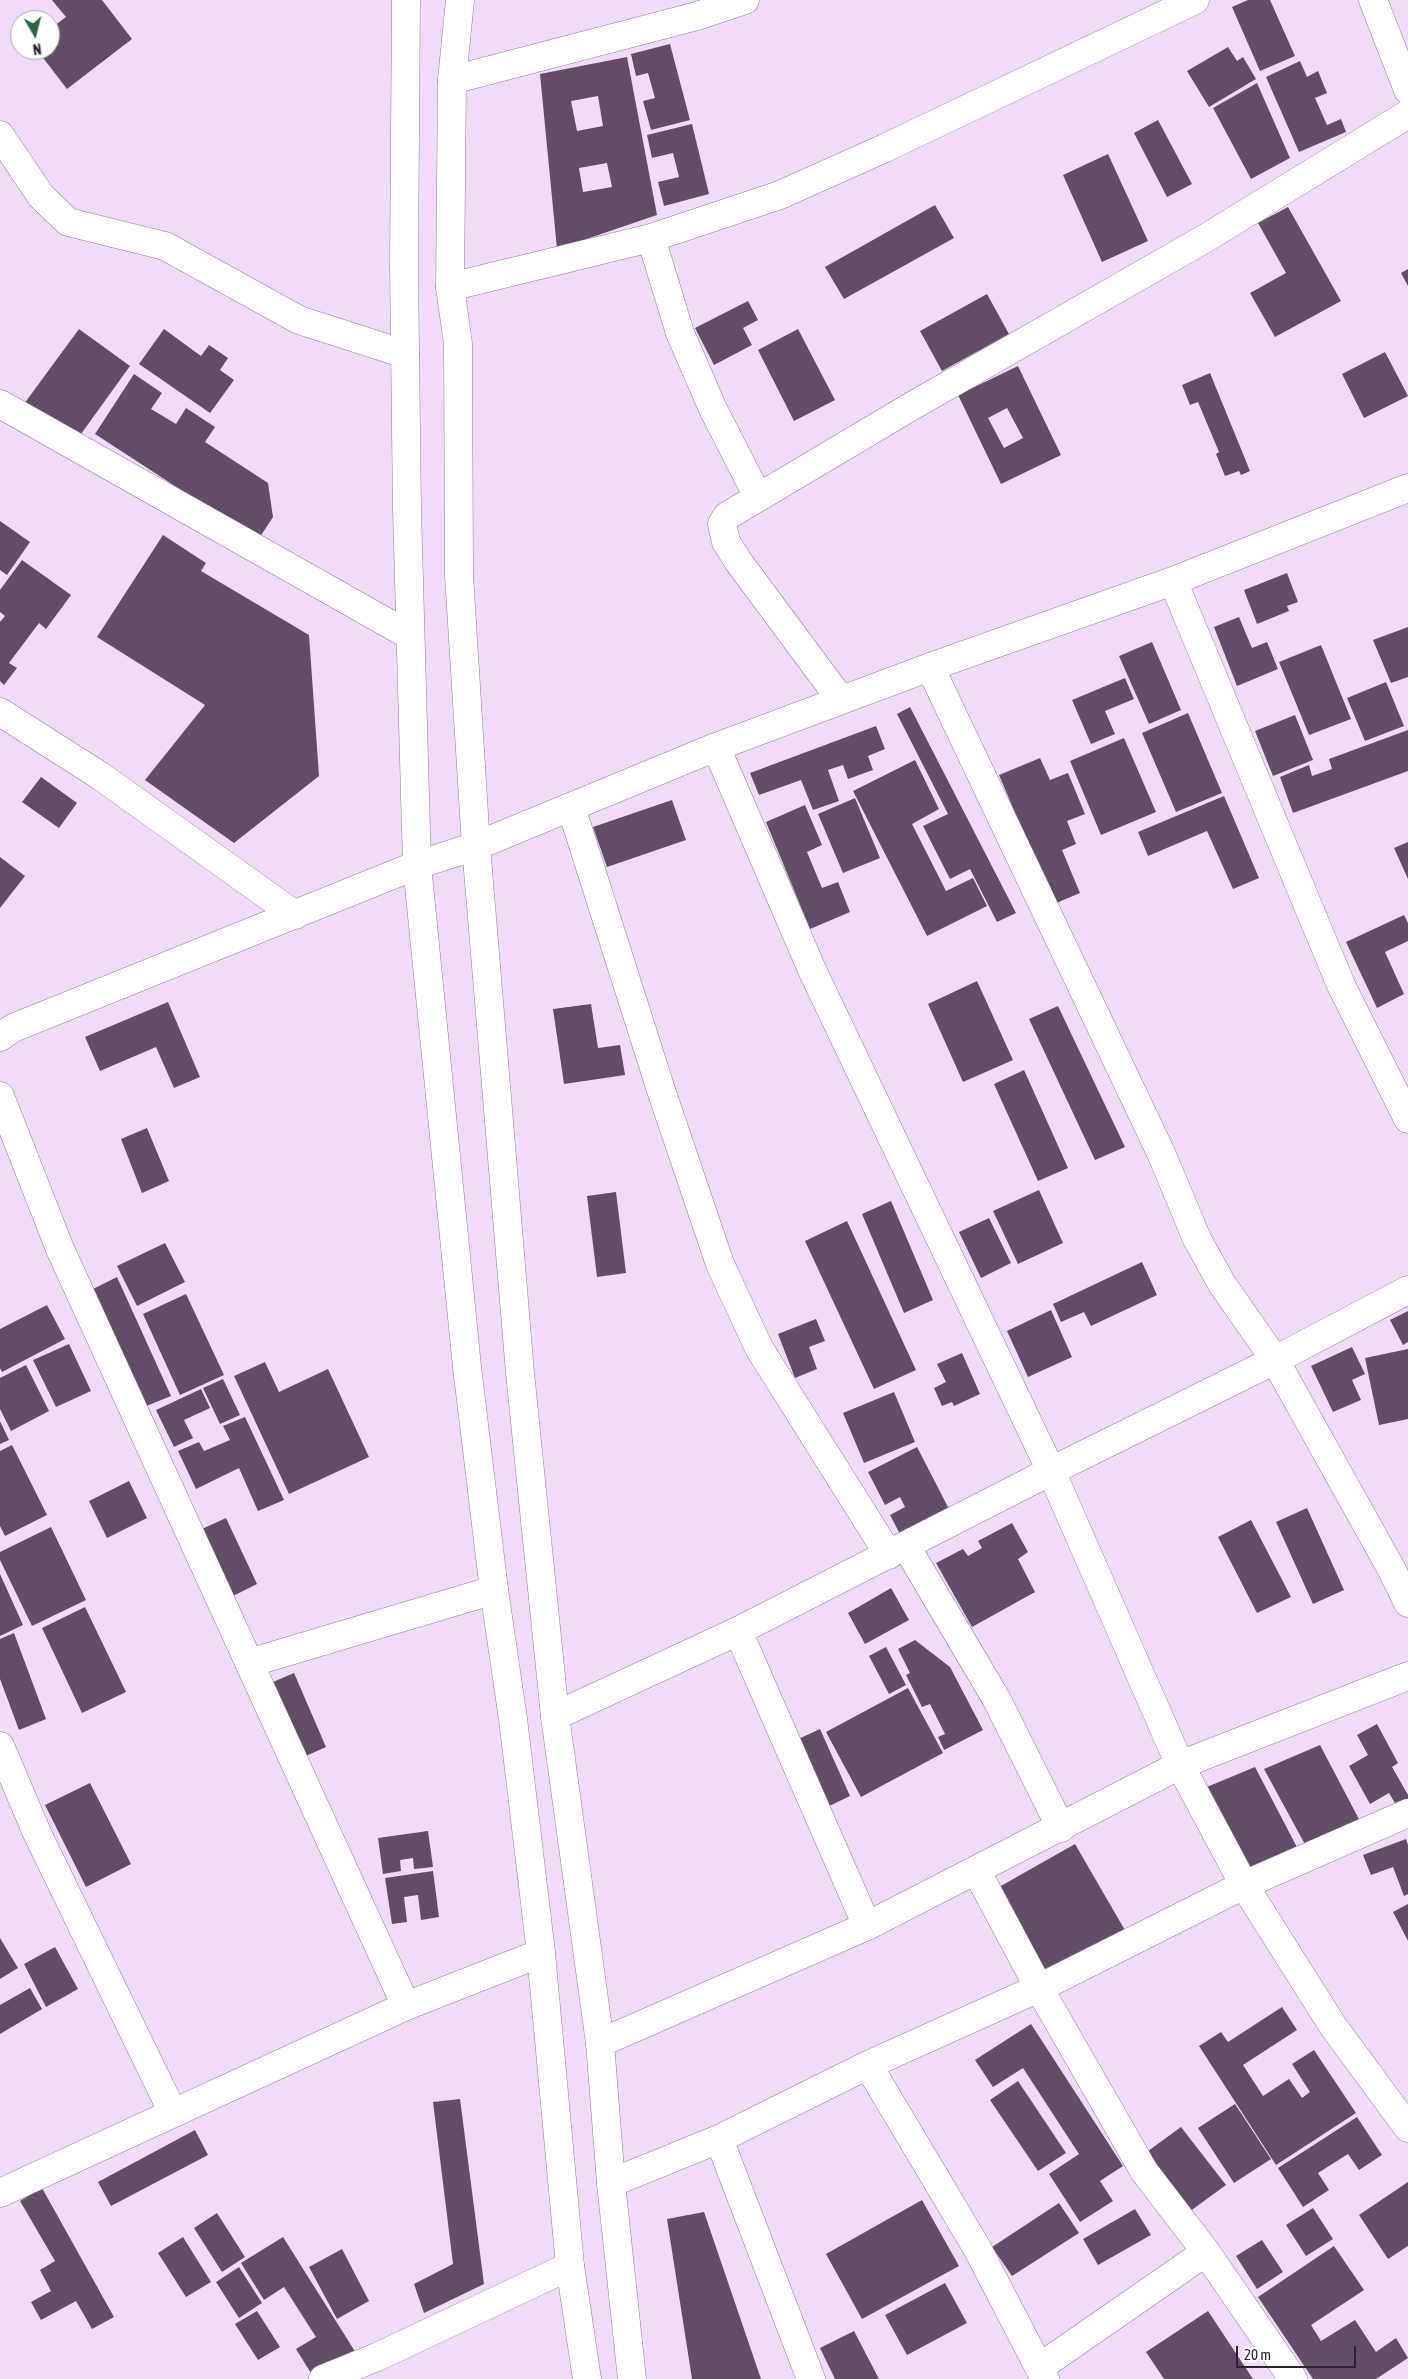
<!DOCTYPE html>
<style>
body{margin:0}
#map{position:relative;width:1408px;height:2379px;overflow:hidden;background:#f1dcf8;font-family:"Asap Condensed",sans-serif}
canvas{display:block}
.north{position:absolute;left:10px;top:10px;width:50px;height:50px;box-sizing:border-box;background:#fff;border:1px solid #aaa7ab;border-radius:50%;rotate:172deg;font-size:14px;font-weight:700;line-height:20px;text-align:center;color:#2a222d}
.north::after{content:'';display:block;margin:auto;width:18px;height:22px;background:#31654a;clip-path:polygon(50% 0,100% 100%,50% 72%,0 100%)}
.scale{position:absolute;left:1236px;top:2346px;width:120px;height:22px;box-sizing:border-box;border:2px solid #2a222d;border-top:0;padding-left:6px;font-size:15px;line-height:18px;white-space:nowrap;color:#2a222d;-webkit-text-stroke:4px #fff;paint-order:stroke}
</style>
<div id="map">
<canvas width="1408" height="2379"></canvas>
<div class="north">N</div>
<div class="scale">20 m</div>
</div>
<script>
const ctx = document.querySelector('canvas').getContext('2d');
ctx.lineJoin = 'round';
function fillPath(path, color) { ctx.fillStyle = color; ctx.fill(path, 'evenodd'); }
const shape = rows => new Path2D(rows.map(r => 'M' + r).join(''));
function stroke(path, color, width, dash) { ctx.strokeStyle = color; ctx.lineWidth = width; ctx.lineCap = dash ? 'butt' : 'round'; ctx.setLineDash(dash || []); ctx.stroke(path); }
const building = shape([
 [52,0,102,0,132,39,67,89,37,50,50,50,50,29,66,17],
 [1248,0,1270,0,1295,56,1260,71,1232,7],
 [670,44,690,120,651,130,643,101,655,98,648,73,636,76,631,54],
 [1228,47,1237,61,1243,57,1256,79,1209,107,1187,71],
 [627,57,657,215,557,249,540,74],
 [598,96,603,126,577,131,571,101],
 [607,163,612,187,583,192,579,168],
 [1300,61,1307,77,1318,71,1327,93,1315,98,1327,125,1341,119,1346,132,1299,152,1266,77],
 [1257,83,1290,158,1251,179,1213,108],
 [1158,120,1192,184,1167,197,1134,133],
 [692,124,709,194,664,206,658,182,679,177,673,153,652,158,647,135],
 [1108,154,1148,241,1102,262,1063,175],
 [935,205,954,238,844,299,825,267],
 [1288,207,1341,301,1275,337,1250,293,1286,273,1258,223],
 [1408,269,1408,286,1401,273],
 [987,294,1009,334,942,371,920,331],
 [748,301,758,320,743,328,752,345,714,365,695,328],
 [79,329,130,366,76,441,24,404],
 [164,329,201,356,209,345,228,358,220,370,234,380,210,413,139,364],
 [798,329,835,400,794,421,758,350],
 [1385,352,1408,396,1364,418,1342,374],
 [1018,366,1061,455,1001,484,958,395],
 [1007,408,1023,438,1004,448,988,418],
 [1210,373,1250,471,1241,475,1239,471,1225,476,1216,454,1219,452,1198,402,1190,405,1182,385],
 [134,374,162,393,151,409,176,424,186,408,215,427,205,442,268,483,273,517,258,540,95,434],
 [0,521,30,542,7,575,0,570],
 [163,535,206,563,201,571,309,635,319,776,234,843,145,780,205,705,97,637],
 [22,560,71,595,46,629,39,623,9,663,17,668,4,685,0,681,0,622,5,616,0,612,0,590],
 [1287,573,1298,602,1287,606,1289,611,1257,624,1244,590],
 [1239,617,1252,648,1267,642,1278,669,1237,686,1214,627],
 [1408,627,1408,677,1391,683,1373,640],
 [1152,642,1181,710,1149,724,1119,656],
 [1321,645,1351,719,1309,735,1279,662],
 [1125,678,1134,699,1105,711,1115,734,1091,744,1072,700],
 [1386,682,1404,726,1365,741,1347,698],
 [910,707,1016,913,997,922,970,869,950,879,923,826,948,814,897,714],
 [1188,713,1222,793,1176,812,1142,733],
 [1295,715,1313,760,1273,776,1255,731],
 [876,726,885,749,868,756,873,770,848,779,843,765,828,770,839,801,813,810,801,780,759,795,750,773],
 [1408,730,1408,771,1293,813,1280,777,1309,765,1312,776,1332,769,1329,759],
 [1124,738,1156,812,1101,835,1070,761],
 [1040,758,1050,780,1068,773,1085,814,1067,821,1076,844,1062,850,1080,893,1054,904,999,775],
 [915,760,939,809,912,824,946,891,973,878,987,906,927,936,853,791],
 [41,777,77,803,59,828,22,802],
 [1224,796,1259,878,1233,889,1207,831,1148,856,1138,832],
 [855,798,880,858,843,873,818,814],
 [672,800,686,840,607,867,593,827],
 [805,805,822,845,807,852,822,888,838,882,850,912,810,929,766,822],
 [1408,842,1408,879,1394,848],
 [0,857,25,876,0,908],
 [1404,915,1408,923,1408,941,1385,952,1404,994,1377,1008,1346,942],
 [977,981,1013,1060,963,1082,928,1004],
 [168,1002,200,1077,174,1088,156,1047,100,1071,85,1037],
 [591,1004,598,1048,620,1045,625,1075,564,1084,553,1009],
 [1058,1006,1125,1147,1095,1160,1029,1019],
 [1024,1070,1068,1168,1038,1181,994,1084],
 [147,1128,169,1181,142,1193,121,1139],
 [1039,1190,1063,1243,1018,1264,993,1211],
 [616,1192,626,1273,597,1277,587,1196],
 [891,1201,933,1300,904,1313,862,1214],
 [989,1218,1011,1263,981,1278,959,1232],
 [847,1221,916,1370,874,1389,805,1241],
 [165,1243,185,1282,137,1306,117,1266],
 [1142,1262,1157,1295,1091,1326,1084,1312,1061,1322,1053,1304],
 [117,1277,171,1396,144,1407,91,1290],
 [186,1294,224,1375,180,1395,143,1314],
 [47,1305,65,1339,2,1372,0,1368,0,1329],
 [1051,1310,1072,1357,1028,1377,1007,1331],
 [1408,1311,1408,1342,1403,1345,1390,1320],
 [816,1319,825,1341,809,1347,817,1369,795,1378,778,1334],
 [69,1344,91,1391,56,1407,33,1360],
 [1352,1347,1365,1374,1352,1380,1361,1400,1333,1412,1311,1366],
 [1408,1349,1408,1419,1379,1425,1365,1358],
 [962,1353,980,1394,954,1406,952,1402,942,1406,934,1388,946,1382,937,1364],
 [265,1362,279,1392,328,1369,369,1457,289,1494,234,1376],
 [26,1365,49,1411,11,1431,0,1409,0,1378],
 [223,1379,240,1415,220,1424,203,1388],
 [201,1389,210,1408,184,1420,193,1438,174,1447,156,1410],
 [894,1392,915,1442,864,1463,843,1413],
 [245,1417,284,1500,258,1511,239,1468,196,1489,178,1451,199,1442,204,1451,230,1440,223,1426],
 [0,1421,9,1440,0,1444],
 [12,1445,47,1515,5,1536,0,1526,0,1451],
 [917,1447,949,1509,900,1534,890,1515,905,1507,900,1497,885,1505,868,1472],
 [129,1481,147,1518,107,1538,89,1501],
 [1307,1508,1344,1590,1313,1604,1276,1522],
 [226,1518,257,1584,233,1596,202,1529],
 [1251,1520,1291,1597,1257,1613,1218,1537],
 [1012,1523,1028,1552,1018,1559,1035,1592,972,1627,936,1563,963,1549,968,1556,982,1548,978,1541],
 [51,1527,86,1600,32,1626,0,1560,0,1552],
 [0,1574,23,1625,0,1636],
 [891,1588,909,1620,865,1644,848,1613],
 [85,1607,126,1692,82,1713,42,1628],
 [14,1633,46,1719,19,1730,0,1679,0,1639],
 [915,1640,950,1667,983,1730,944,1750,938,1737,945,1734,930,1704,922,1707,906,1675,910,1673,898,1649],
 [886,1647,906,1685,889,1694,869,1656],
 [294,1673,326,1747,299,1759,266,1685],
 [908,1688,943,1753,861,1797,826,1732],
 [1377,1724,1398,1763,1392,1767,1408,1795,1408,1806,1399,1810,1389,1793,1370,1804,1349,1766,1368,1755,1357,1735],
 [820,1729,850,1796,823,1809,792,1742],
 [1320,1745,1362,1825,1307,1848,1264,1769],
 [1255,1767,1299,1851,1247,1871,1202,1789],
 [90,1783,131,1864,86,1887,45,1805],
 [428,1831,433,1867,414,1869,413,1858,400,1860,401,1871,383,1874,378,1838],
 [1406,1839,1408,1845,1408,1894,1404,1896,1393,1867,1371,1875,1363,1855],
 [1075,1844,1126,1932,1043,1974,992,1891],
 [433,1871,439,1917,421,1920,418,1895,404,1897,407,1922,392,1924,385,1878],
 [1408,1904,1408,1941,1393,1912],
 [0,1938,18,1968,0,1979],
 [55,1947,78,1989,46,2007,24,1964],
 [30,1988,42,2009,0,2034,0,2005],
 [1282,2007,1297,2030,1243,2065,1263,2096,1289,2079,1302,2098,1310,2092,1292,2064,1314,2050,1356,2113,1276,2165,1199,2046,1221,2032,1228,2042],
 [1031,2024,1123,2166,1100,2181,1113,2201,1080,2222,1049,2174,1079,2154,1023,2068,993,2087,975,2060],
 [1018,2081,1066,2153,1038,2171,990,2100],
 [460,2099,484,2284,424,2313,414,2284,453,2264,433,2102],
 [1235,2104,1271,2159,1234,2183,1198,2128],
 [1357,2117,1382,2155,1359,2170,1348,2154,1318,2173,1329,2190,1303,2207,1278,2168],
 [1181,2127,1226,2185,1189,2212,1144,2154],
 [195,2130,208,2155,111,2206,98,2182],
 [1408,2182,1408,2246,1388,2259,1359,2215],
 [42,2188,114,2317,92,2329,76,2301,41,2320,31,2302,51,2291,40,2270,55,2261,20,2201],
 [922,2200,959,2266,862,2319,826,2254],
 [1059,2203,1079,2233,1012,2276,992,2247],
 [1313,2208,1333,2239,1306,2256,1286,2225],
 [1135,2209,1151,2235,1098,2265,1083,2239],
 [704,2212,761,2379,692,2379,667,2219],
 [217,2213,245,2257,222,2272,194,2228],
 [183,2237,211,2282,186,2297,158,2253],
 [283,2237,356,2353,314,2378,296,2349,316,2337,284,2287,264,2300,241,2263],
 [1262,2240,1283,2272,1257,2289,1236,2256],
 [1334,2246,1364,2290,1311,2325,1321,2341,1355,2320,1376,2352,1396,2338,1408,2358,1376,2379,1313,2379,1258,2297],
 [342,2249,369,2301,337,2319,309,2267],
 [239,2267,262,2303,239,2318,216,2282],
 [945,2283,967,2323,907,2355,885,2315],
 [257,2311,280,2347,258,2360,235,2324],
 [1208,2311,1253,2379,1164,2379,1146,2352],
 [854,2331,879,2379,835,2379,820,2348]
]);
const street = shape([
 [1373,0,1408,90],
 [452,80,697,16,745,0],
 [0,135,41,196,68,222,165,246,299,320,405,354],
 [651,238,680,333,713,409,758,497],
 [450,287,651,238,780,195,885,148,1195,0],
 [0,404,409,635],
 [1173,581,1341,985,1408,1119],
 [930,667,1161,1153,1197,1239,1222,1284,1275,1360,1392,1570,1408,1603],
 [841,700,738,561,726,542,722,524,727,516,912,406,1206,238,1408,114],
 [0,712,99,775,295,915],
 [716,747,813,972,1051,1471,1180,1765,1244,1885,1333,2026,1408,2128],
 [571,807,661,1090,720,1264,759,1348,889,1555],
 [0,1037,13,1028,417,865,476,846,716,747,930,667,1173,581,1408,488],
 [0,1096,60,1249,406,2006],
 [906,1546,997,1700,1061,1828],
 [738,1631,867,1926],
 [249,1663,494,1590],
 [555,1716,738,1631,1051,1471,1275,1360,1408,1290],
 [0,1746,37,1833,173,2113],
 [976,1870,1039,1988,1144,2171,1206,2252,1293,2379],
 [600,2043,867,1926,1180,1765,1408,1676],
 [868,2065,977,2248,1045,2379],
 [719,2139,811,2379],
 [611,2183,719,2139,868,2065,1039,1988,1244,1885,1408,1813],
 [0,2193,406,2006,541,1953],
 [1040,2367,1206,2252],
 [323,2379,377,2357,570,2266]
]);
const secondary = shape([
 [406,0,404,266,407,510,417,865,467,1367,494,1590,513,1719,541,1953,570,2266,587,2379],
 [460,0,452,80,450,287,458,344,459,575,476,846,520,1373,555,1716,600,2043,611,2183,632,2379]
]);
fillPath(building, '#614e66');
stroke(street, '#917d97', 29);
stroke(secondary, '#917d97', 29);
stroke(street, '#fff', 28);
stroke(secondary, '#fff', 28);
</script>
